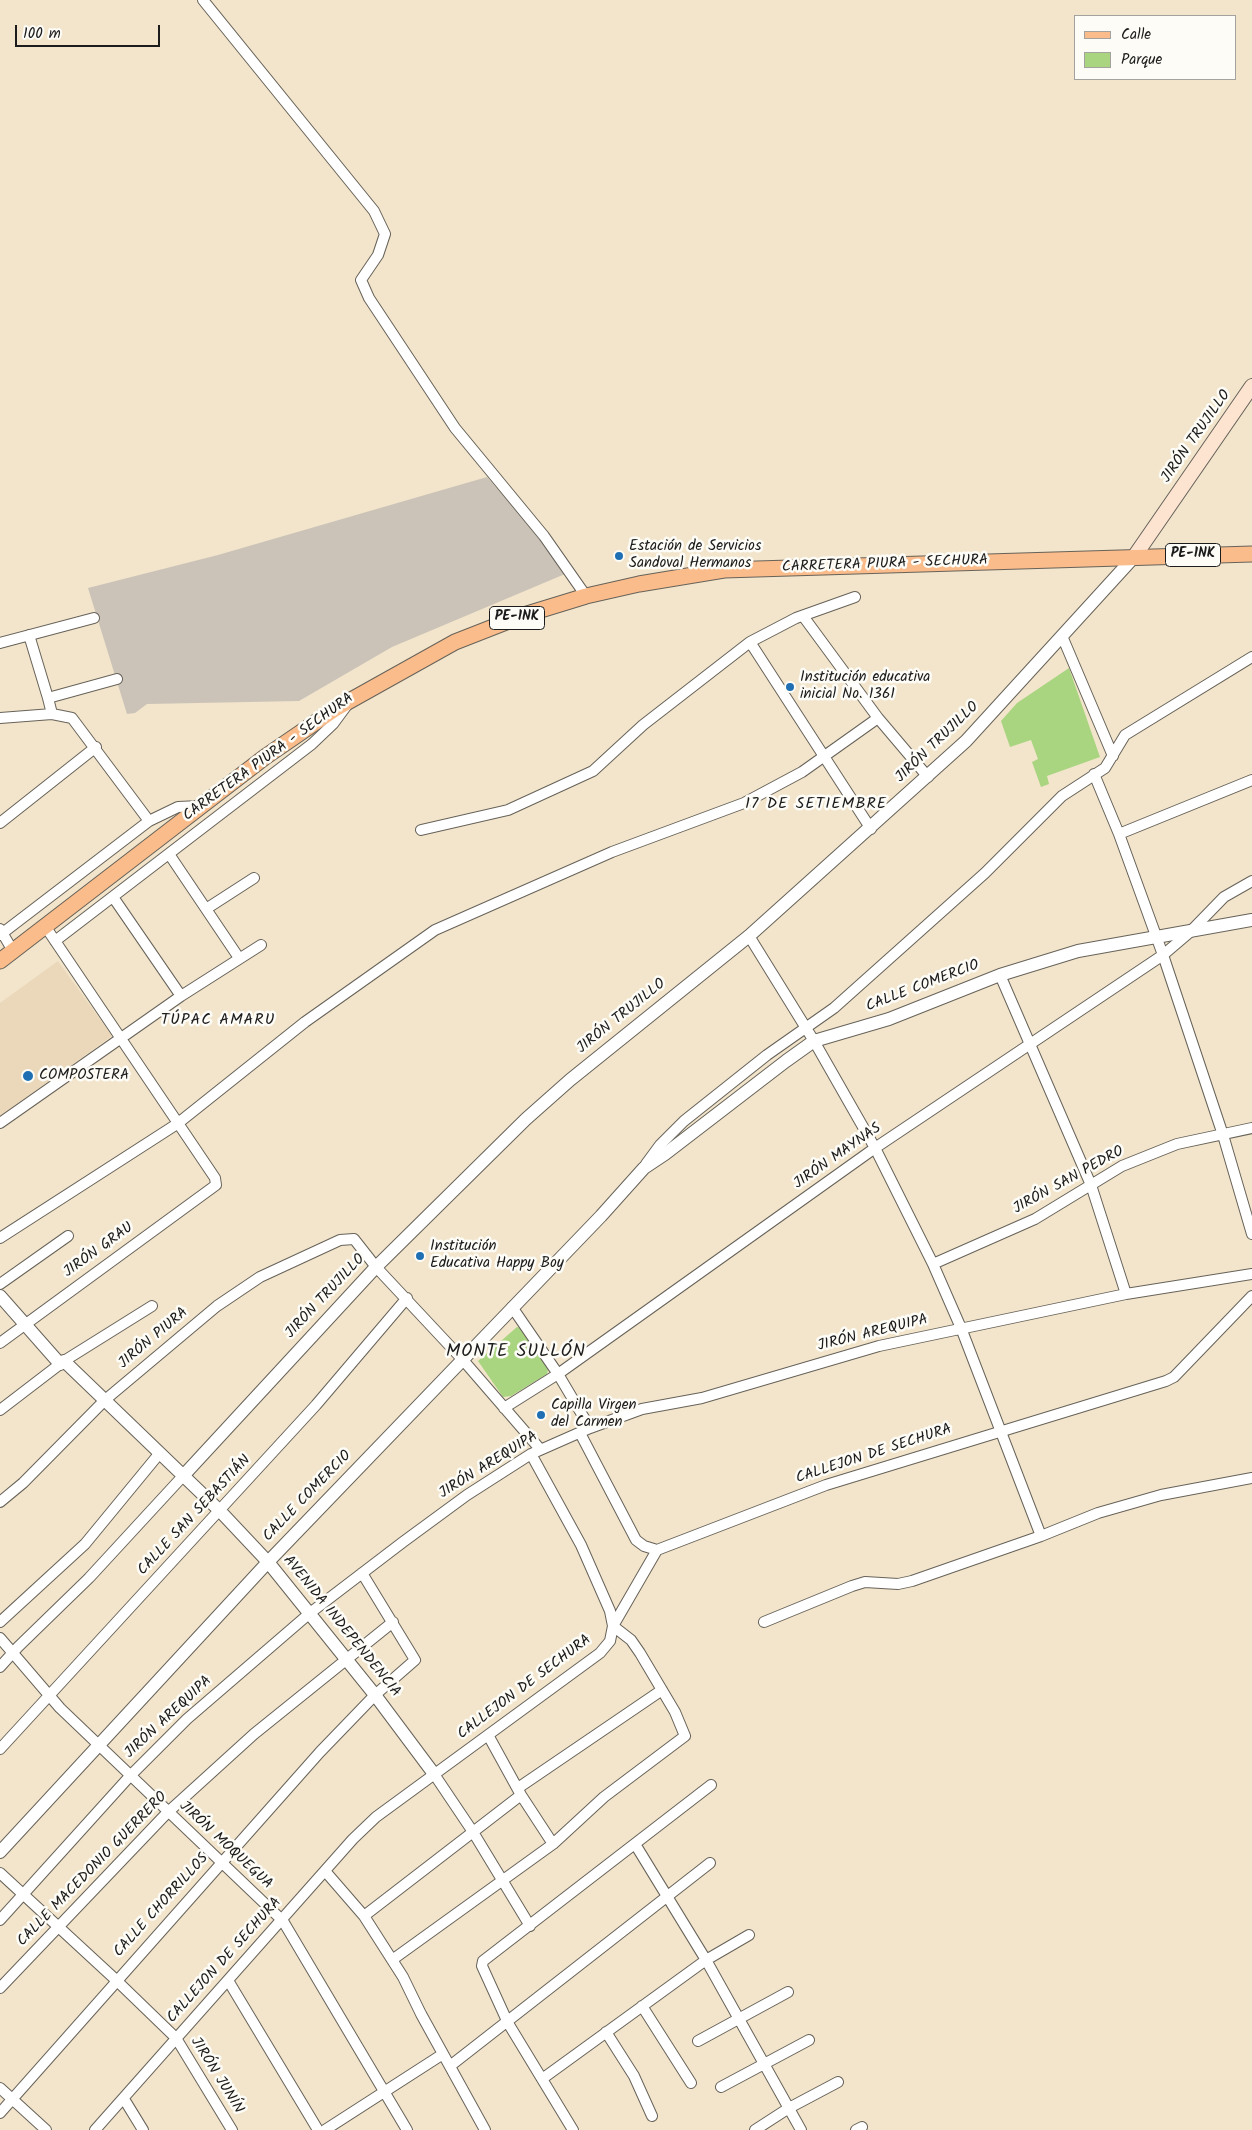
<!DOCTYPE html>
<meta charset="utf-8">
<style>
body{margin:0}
#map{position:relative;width:1252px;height:2130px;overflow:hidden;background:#f2e5cb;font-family:Kalam,sans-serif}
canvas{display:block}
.legend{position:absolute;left:1074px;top:15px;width:162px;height:65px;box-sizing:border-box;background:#fdfcf7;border:1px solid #a3a29f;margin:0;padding:6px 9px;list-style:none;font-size:15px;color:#1c1c1c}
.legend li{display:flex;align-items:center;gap:10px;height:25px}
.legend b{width:25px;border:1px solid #a3a29f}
.scale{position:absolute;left:15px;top:25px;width:145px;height:22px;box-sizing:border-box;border:2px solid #1c1c1c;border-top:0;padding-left:6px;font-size:15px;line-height:18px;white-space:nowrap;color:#1c1c1c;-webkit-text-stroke:4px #fdfcf7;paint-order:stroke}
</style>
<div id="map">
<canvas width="1252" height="2130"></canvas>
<ul class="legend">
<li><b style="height:6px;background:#fabc8b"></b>Calle</li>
<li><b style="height:14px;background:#a9d480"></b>Parque</li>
</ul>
<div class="scale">100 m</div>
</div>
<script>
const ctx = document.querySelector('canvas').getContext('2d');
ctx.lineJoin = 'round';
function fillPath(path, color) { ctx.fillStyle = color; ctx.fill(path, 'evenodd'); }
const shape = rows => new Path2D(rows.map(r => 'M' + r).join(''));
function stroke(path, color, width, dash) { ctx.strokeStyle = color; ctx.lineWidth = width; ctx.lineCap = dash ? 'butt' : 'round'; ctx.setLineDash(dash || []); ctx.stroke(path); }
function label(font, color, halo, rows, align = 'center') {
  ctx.font = font + ' Kalam,sans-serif'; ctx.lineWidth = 5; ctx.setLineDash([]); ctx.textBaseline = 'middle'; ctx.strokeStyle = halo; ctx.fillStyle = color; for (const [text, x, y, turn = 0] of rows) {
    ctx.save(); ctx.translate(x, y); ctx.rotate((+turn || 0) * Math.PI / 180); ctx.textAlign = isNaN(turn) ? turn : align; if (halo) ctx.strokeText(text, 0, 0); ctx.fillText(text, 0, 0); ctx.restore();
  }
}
const built = shape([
 [58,961,112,1036,0,1116,0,1003]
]);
const industrial = shape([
 [487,477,524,519,565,574,392,647,299,701,147,704,135,713,127,714,88,588,218,555]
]);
const green = shape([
 [1069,668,1100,757,1047,776,1049,784,1041,787,1032,762,1038,759,1031,740,1010,747,1001,721,1017,703],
 [517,1327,521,1328,547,1364,548,1370,547,1374,511,1396,503,1397,478,1361]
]);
const minor = shape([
 [203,0,374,211,385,234,378,255,361,280,369,298,455,428,544,536,586,596],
 [803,616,878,718,928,777],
 [29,635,48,698],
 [1062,636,1113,756],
 [750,642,871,829],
 [0,643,94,618],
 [52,714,48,698,117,679],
 [0,718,52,714,72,718,149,821],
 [1094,774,1119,834,1163,955,1223,1135,1252,1234],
 [0,823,96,747],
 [421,830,508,810,593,771,643,725,750,642,796,618,855,597],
 [1119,834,1252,780],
 [169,854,239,958],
 [113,897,181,996],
 [206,909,254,878],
 [0,929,13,951],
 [0,935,149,821,178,807,200,806],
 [749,936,814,1041,875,1148,933,1264,961,1328,1041,1536],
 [55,941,312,744,333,724,347,705],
 [1000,975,1091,1185,1126,1294],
 [0,1123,181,996,261,945],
 [646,1164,660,1145,684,1121,767,1055,834,1008,985,873,1062,796,1105,768,1125,735,1252,657],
 [0,1238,177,1124,305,1022,435,930,612,852,744,803,802,772,878,718],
 [933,1264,1035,1219,1122,1166,1177,1144,1252,1128],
 [0,1284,68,1236],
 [512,1307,558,1374,590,1428],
 [0,1343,216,1185,215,1178,45,926],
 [504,1408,558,1374,875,1148,1163,955,1190,932,1224,897,1252,881],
 [0,1410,64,1361,152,1306],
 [580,1433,636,1540,644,1546,657,1550],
 [0,1502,23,1483,105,1400,217,1306,260,1277,340,1240,354,1239,376,1267,463,1360,540,1449],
 [0,1622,85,1544,159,1454],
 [764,1622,852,1586,865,1582,898,1584,912,1581,1041,1536,1098,1513,1161,1495,1252,1478],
 [0,1638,60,1708,283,1921,407,2130],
 [0,1667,18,1647,89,1578,183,1476],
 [488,1735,521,1795,553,1844],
 [0,1749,316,1405,407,1298],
 [434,1774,473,1832,530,1926],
 [518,1788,662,1690],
 [635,1844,706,1960,801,2130],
 [325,1871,364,1916,403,1977,421,2014,485,2130],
 [0,1873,116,1980,176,2038,232,2130],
 [364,1916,521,1795],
 [0,1920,130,1776,187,1719,310,1613,403,1542,467,1495,531,1454,590,1428,642,1409,702,1398,879,1346,1126,1294,1252,1274],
 [392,1960,553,1844,604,1797,685,1736,675,1712,640,1653,631,1640,613,1626,610,1611,581,1545,531,1454],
 [229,1982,318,2130],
 [0,1988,167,1813,254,1734,393,1622],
 [642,2006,691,2083],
 [606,2032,634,2076,652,2116],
 [698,2041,788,1992],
 [450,2066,710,1863],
 [542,2079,706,1960,749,1935],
 [721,2087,809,2040],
 [0,2088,46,2130],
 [124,2099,143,2130],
 [0,2113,320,1752,375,1695,415,1660,362,1573],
 [95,2130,353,1839,376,1817,600,1653,610,1641,613,1626,657,1550,826,1485,1166,1381,1174,1377,1252,1296],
 [325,2130,443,2054],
 [573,2130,508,2023,482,1966,483,1961,711,1785],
 [755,2130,789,2108,838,2082],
 [856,2130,862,2127]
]);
const tertiary = shape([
 [0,1296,60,1364],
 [64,1361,220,1511,268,1562,375,1695,434,1774],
 [183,1476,376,1267,526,1119,570,1080,749,936,966,741,1134,557],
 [0,1852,268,1562,601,1216,644,1168,665,1154,786,1061,814,1041,889,1019,1000,975,1078,951,1252,920]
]);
const secondary = shape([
 [1134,557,1252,386]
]);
const primary = shape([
 [0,961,265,757,335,709,455,642,524,615,586,596,639,584,724,570,1252,554]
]);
const markers = [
 [619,556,5,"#1f6fb2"],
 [790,687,5,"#1f6fb2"],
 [28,1076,6,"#1f6fb2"],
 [420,1256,5,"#1f6fb2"],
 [541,1415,5,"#1f6fb2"]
];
const shields = [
 [1193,555,55],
 [517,618,55]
];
const shieldNames = [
 ["PE-1NK",1193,555],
 ["PE-1NK",517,618]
];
const streetNames = [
 ["JIRÓN TRUJILLO",1197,437,-55],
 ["CARRETERA PIURA - SECHURA",885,565,-2],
 ["JIRÓN TRUJILLO",938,743,-44],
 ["CARRETERA PIURA - SECHURA",269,758,-36],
 ["CALLE COMERCIO",923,987,-21],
 ["JIRÓN TRUJILLO",622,1017,-39],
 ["JIRÓN MAYNAS",838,1157,-35],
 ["JIRÓN SAN PEDRO",1069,1181,-29],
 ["JIRÓN GRAU",99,1251,-36],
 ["JIRÓN TRUJILLO",326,1297,-47],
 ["JIRÓN AREQUIPA",873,1334,-14],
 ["JIRÓN PIURA",154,1339,-40],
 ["CALLEJON DE SECHURA",874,1455,-18],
 ["JIRÓN AREQUIPA",489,1466,-32],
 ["CALLE COMERCIO",308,1497,-46],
 ["CALLE SAN SEBASTIÁN",195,1516,-47],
 ["AVENIDA INDEPENDENCIA",341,1627,51],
 ["CALLEJON DE SECHURA",525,1688,-37],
 ["JIRÓN AREQUIPA",169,1718,-43],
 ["JIRÓN MOQUEGUA",225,1846,43],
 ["CALLE MACEDONIO GUERRERO",93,1870,-46],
 ["CALLE CHORRILLOS",162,1906,-48],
 ["CALLEJON DE SECHURA",225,1961,-48],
 ["JIRÓN JUNÍN",216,2076,58]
];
const poiNames = [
 ["Estación de Servicios",629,547],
 ["Sandoval Hermanos",629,564],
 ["Institución educativa",800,678],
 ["inicial No. 1361",800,695],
 ["COMPOSTERA",39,1076],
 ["Institución",430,1247],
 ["Educativa Happy Boy",430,1264],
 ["Capilla Virgen",551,1406],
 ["del Carmen",551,1423]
];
const neighbourhoodNames = [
 ["17 DE SETIEMBRE",816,805],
 ["TÚPAC AMARU",218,1021]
];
const quarterNames = [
 ["MONTE SULLÓN",516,1353]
];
fillPath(built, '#ebd8ba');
fillPath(industrial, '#cbc3b8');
fillPath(green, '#a9d480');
stroke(minor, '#676259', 12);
stroke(tertiary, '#676259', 14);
stroke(secondary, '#676259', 16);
stroke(primary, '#676259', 17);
stroke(minor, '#fff', 10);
stroke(tertiary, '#fff', 12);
stroke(secondary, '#fde4d1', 14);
stroke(primary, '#fabc8b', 15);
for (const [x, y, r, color] of markers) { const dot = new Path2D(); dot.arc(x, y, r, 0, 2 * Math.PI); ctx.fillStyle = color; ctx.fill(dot); stroke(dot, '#fdfcf7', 2); }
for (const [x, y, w] of shields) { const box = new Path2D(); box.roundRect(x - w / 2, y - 11.5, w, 23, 4); ctx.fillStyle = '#fdfcf7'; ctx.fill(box); stroke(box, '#1c1c1c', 1); }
label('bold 14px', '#1c1c1c', null, shieldNames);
label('15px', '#1c1c1c', '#fdfcf7', streetNames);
label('15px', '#1c1c1c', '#fdfcf7', poiNames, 'left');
ctx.letterSpacing = '1px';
label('16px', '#1c1c1c', '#fdfcf7', neighbourhoodNames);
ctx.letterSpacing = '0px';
ctx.letterSpacing = '1px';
label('18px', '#1c1c1c', '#fdfcf7', quarterNames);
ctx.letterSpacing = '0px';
</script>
